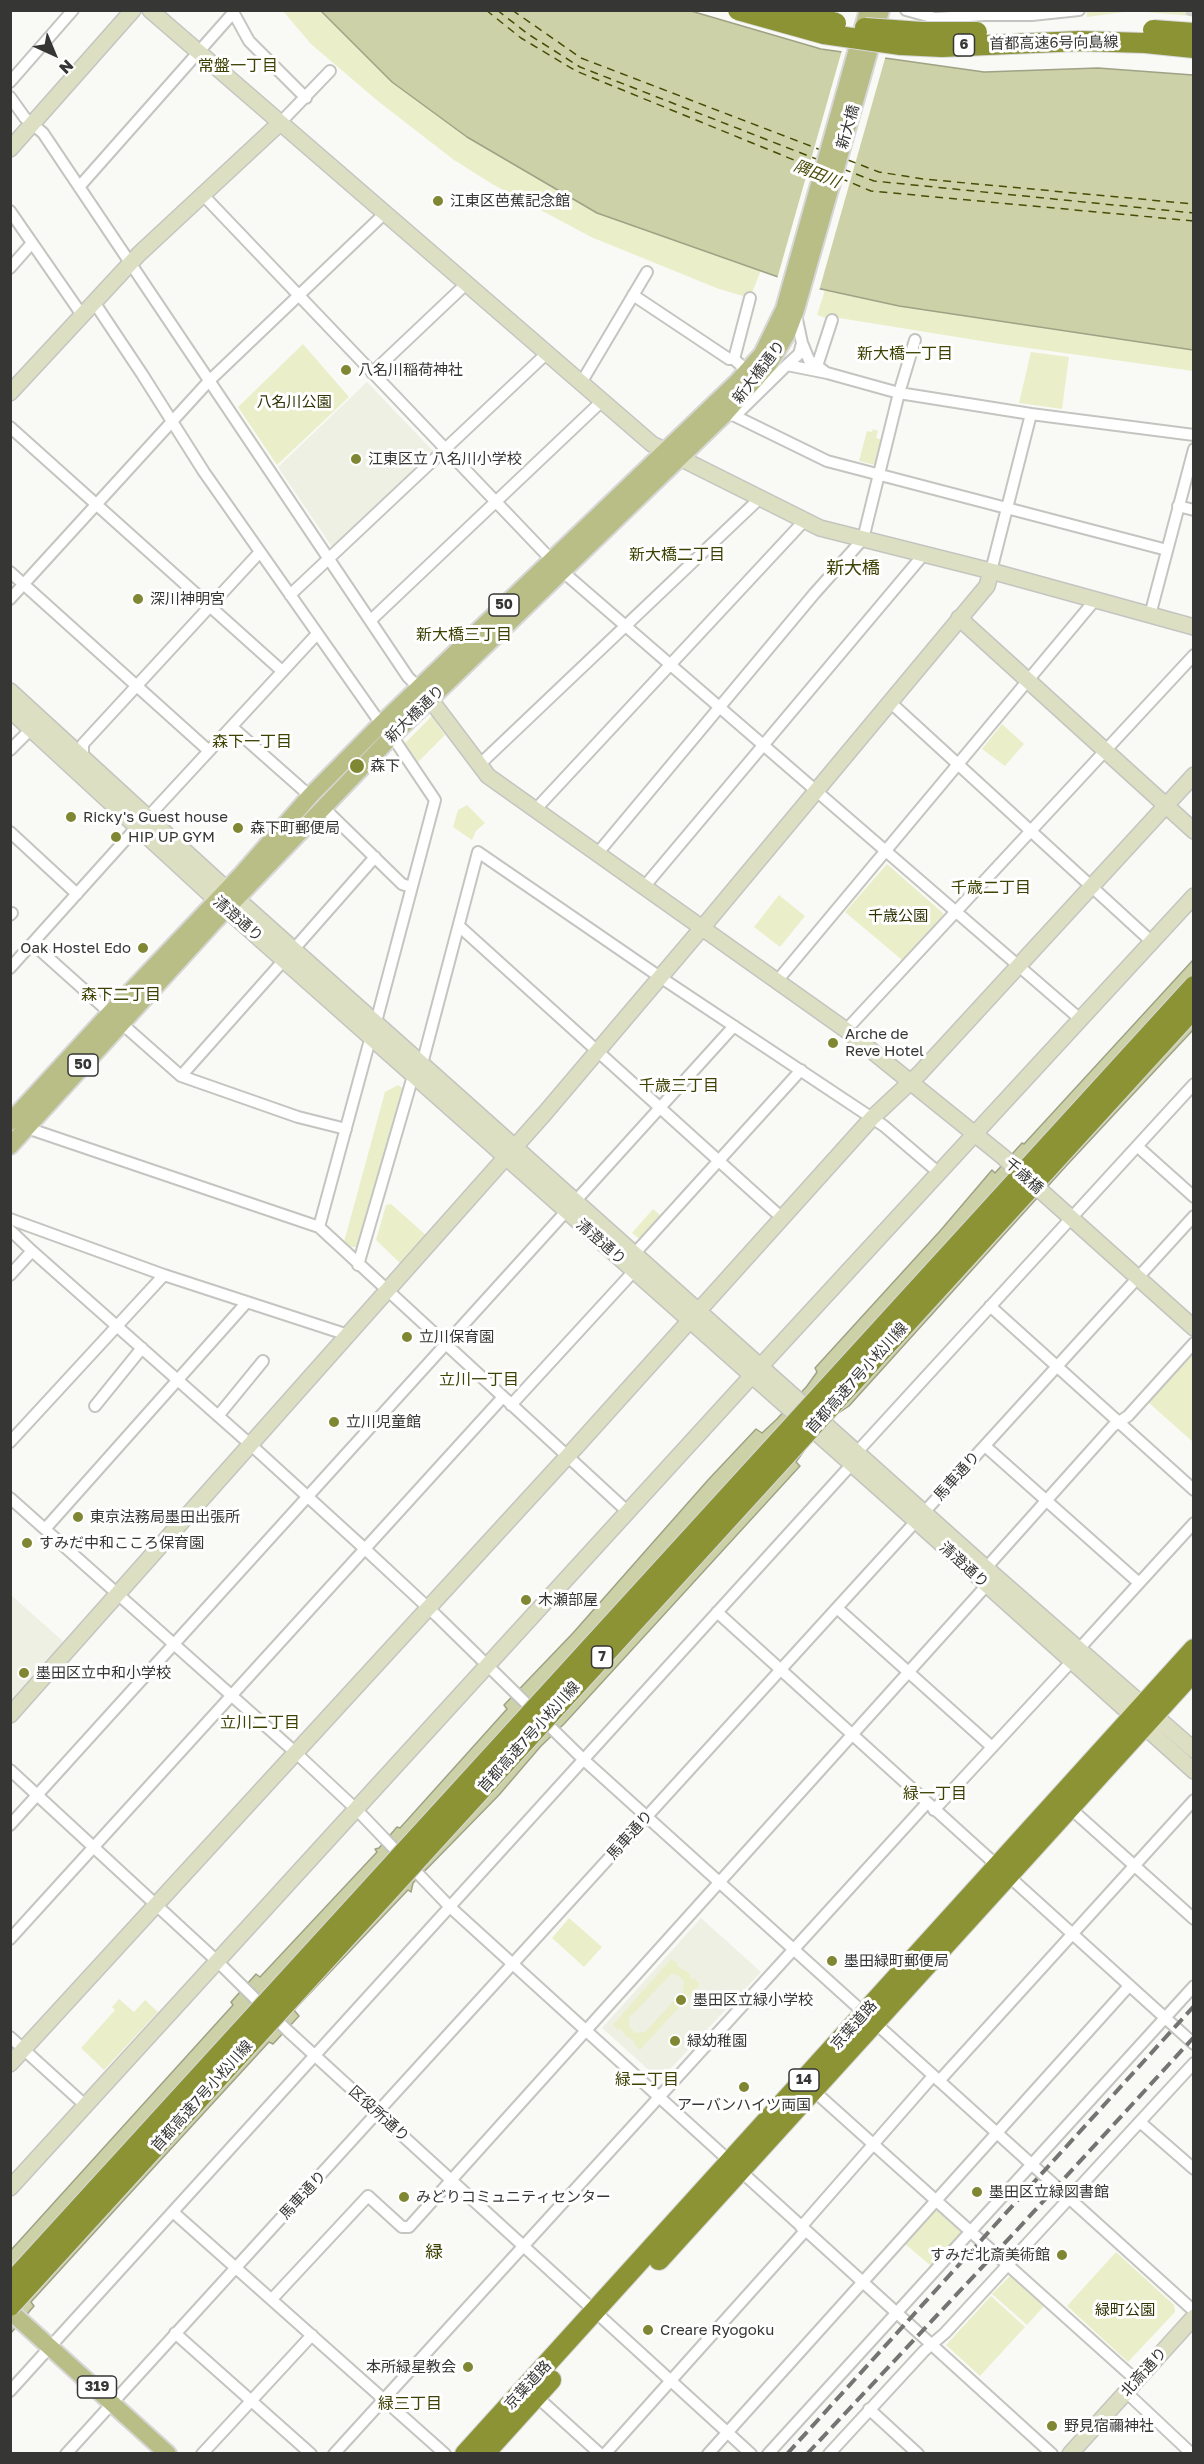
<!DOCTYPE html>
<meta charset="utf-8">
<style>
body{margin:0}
#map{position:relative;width:1204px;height:2464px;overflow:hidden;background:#f9faf6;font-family:"Golos Text",sans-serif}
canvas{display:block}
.frame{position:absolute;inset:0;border:12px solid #363635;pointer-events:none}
.north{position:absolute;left:24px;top:24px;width:60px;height:60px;-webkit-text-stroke:4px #fff;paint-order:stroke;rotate:136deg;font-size:16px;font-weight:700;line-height:24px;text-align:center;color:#363635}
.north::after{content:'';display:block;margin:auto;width:21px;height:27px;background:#363635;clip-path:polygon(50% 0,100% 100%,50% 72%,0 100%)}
</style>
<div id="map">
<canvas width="1204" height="2464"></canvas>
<div class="frame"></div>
<div class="north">N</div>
</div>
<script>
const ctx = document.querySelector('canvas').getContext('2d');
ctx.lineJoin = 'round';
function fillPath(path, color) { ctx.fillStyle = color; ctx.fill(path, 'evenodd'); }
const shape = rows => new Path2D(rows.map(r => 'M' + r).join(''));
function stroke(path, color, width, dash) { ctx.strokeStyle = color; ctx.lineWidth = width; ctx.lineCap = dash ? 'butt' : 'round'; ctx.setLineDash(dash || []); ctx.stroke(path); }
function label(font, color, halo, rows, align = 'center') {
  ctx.font = font + ' "Golos Text","Noto Sans JP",sans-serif'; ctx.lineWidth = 6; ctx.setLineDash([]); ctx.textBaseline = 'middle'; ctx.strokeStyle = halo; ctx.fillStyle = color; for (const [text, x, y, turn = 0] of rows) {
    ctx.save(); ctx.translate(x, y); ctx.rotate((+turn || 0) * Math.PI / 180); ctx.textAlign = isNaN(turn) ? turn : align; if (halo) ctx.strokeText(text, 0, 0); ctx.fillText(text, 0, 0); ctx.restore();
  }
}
const built = shape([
 [367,382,433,451,332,547,278,467],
 [11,1595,65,1643,11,1703],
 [701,1918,761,1972,660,2080,602,2028]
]);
const green = shape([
 [283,11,321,11,392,82,467,137,597,213,761,270,750,298,719,289,591,237,494,185,454,160,379,102,311,44],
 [1086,11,1193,11,1193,16,1132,11,1087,17],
 [825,290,899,306,1193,350,1193,371,1000,344,833,317,832,320,817,315],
 [303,344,349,397,277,465,238,407],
 [1031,352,1069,357,1062,409,1019,403],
 [873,429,878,431,876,438,883,440,878,462,875,465,859,461,867,431,872,432],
 [432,716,445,735,418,762,405,743],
 [1002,724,1024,744,1005,766,982,749],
 [467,805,485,823,476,831,472,840,453,827,458,810],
 [887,864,944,914,902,960,845,912],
 [779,895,805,916,780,947,754,927],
 [398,1085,404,1089,358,1247,351,1247,344,1242,385,1092],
 [391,1204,427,1236,402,1265,376,1240,386,1205],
 [653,1209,661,1216,641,1240,632,1233],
 [1193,1349,1193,1442,1148,1402],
 [569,1918,602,1947,584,1967,552,1938],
 [671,1959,678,1964,677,1966,690,1974,691,1980,693,1978,700,1984,640,2050,634,2044,635,2042,626,2036,620,2028,618,2030,613,2025],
 [671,1974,678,1975,684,1981,683,1991,645,2032,635,2033,629,2027,629,2018],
 [119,1999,134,2012,145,2000,158,2012,104,2070,81,2048,115,2010,112,2007],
 [936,2208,963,2232,931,2266,904,2243],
 [1116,2252,1174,2305,1175,2312,1128,2362,1067,2306],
 [1010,2276,1044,2306,1027,2325,992,2294],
 [991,2296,1025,2327,980,2376,946,2345]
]);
const water = shape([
 [321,11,691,11,821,49,984,72,1098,68,1193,75,1193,350,899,306,798,284,597,213,467,137,392,82,321,11],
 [1193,960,1193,1030,1067,1165,849,1406,837,1414,806,1448,796,1462,800,1466,564,1724,541,1746,499,1795,413,1883,411,1892,408,1890,294,2010,299,2016,273,2044,269,2042,124,2200,31,2302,34,2306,11,2333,11,2250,233,2005,231,2002,256,1974,260,1977,377,1852,375,1849,379,1848,397,1827,400,1828,507,1709,504,1705,573,1633,708,1480,756,1429,762,1433,777,1419,807,1386,817,1372,815,1368,940,1231,992,1170,995,1173,1022,1143,1024,1144,1193,960]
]);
const pier = shape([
 [842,50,886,55,819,291,777,279]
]);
const ferry = shape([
 [486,10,521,38,576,71,816,169],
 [497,10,528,34,580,67,819,160],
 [512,10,581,58,821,150],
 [848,160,879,172,923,179,1194,204],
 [843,169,874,181,1194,213],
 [840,178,871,191,1194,221]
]);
const streetTunnel = shape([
 [1187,10,1194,12]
]);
const street = shape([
 [232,10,249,41,306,98],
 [906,10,935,18,985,15,1032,15,1079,10],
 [10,82,73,10],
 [10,97,25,118,43,133,408,677,421,690],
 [280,123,330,71],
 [79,187,233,13],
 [203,195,562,571,1080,1019],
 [10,211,82,315],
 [10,268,32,243],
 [633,295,729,359,734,359,747,371],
 [94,302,142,374,204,472,381,724],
 [796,315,802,343,809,360,824,371],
 [734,359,750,298],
 [787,365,799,354,802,343],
 [817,366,832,320],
 [372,373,466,284],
 [581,383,647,272],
 [725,414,735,416,787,365,827,373,899,393,1031,414,1194,435],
 [735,416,827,461,1167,550],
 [10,427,282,671],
 [1178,506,1194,510],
 [991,571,1031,414],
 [10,572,209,751],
 [290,595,546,354],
 [10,599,209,381,385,213],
 [1150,615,1194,449],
 [371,620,602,401],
 [890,702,1152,942],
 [232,727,310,796],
 [10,750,31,729],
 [83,758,83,744,260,552],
 [479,765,759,499],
 [324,808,402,884,411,887],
 [535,810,804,521],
 [148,817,317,634],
 [10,832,77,894],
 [597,854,814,594,863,539,899,393,915,340],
 [644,887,924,554],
 [10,915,12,913],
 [459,926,782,1218],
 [33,944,110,1013],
 [294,949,375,857],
 [10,968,136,828],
 [777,981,1095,600],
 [376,1022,435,800,392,736],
 [121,1023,181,1076,298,1117,346,1129],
 [846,1030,1194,655],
 [422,1064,478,852,660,977,884,1126,939,1173],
 [181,1076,284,960],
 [27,1128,319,1227,628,1512],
 [1137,1146,1194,1197],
 [10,1219,164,1275,348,1335],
 [319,1227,371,1036],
 [10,1230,32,1251,251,1445,365,1549,437,1616,584,1760,1194,2311],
 [635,1253,801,1070],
 [358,1265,413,1076],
 [10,1275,32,1251],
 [990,1306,1194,1490],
 [511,1405,634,1271],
 [95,1406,142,1348],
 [218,1416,263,1361],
 [10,1442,164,1275],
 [985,1446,1139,1583],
 [10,1498,296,1753,357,1810,450,1907,1052,2454],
 [45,1529,247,1302],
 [986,1568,1113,1426,1128,1416,1194,1343],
 [837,1608,992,1747],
 [717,1612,1194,2044],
 [1078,1650,1194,1523],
 [10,1770,218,1962,288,2031,751,2454],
 [1070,1808,1194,1919],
 [934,1810,1071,1662],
 [10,1825,734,1026],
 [10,1939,503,1397],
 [10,2037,86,2106],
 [939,2081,1194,1800],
 [814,2091,1136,2380],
 [1140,2122,1194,2169],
 [173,2212,445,2454],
 [801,2227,933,2076],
 [272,2299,368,2196,402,2227,409,2227,986,1586],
 [175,2333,311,2454],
 [10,2391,851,1465,857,1452,1194,1084],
 [1126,2392,1192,2454],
 [536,2396,600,2454],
 [869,2409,918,2454],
 [66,2454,1194,1216],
 [202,2454,312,2335],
 [334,2454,927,1803],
 [605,2454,805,2231],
 [708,2454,1129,1986],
 [768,2454,1194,1986],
 [829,2454,924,2351,945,2333,1194,2063]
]);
const secondary = shape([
 [150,10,652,444,820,528,991,571,1194,627],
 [10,149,133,10],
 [10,393,139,254,280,123],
 [959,618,1194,831],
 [10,691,236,898,986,1568,1194,1750],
 [430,699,488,776,846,1030,1002,1156,1194,1328],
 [10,710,226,909,916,1521,1194,1771],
 [10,1715,545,1113,702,928,987,586,991,571],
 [10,2064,576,1447,872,1118,920,1073,1194,775],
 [10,2188,769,1357,1194,896],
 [1070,2454,1194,2317]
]);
const primary = shape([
 [10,1122,110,1013,240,876,310,796,381,724,737,382,762,354,784,309,868,10],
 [10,1146,214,922,392,736,725,414,769,364,787,334,795,313,881,10],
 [10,2311,168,2454]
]);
const highway = shape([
 [659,2260,1194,1671],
 [465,2454,1194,1649],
 [484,2454,551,2380]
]);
const rail = shape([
 [787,2454,1194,2006],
 [807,2454,1016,2231,1194,2037]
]);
const highwayBridge = shape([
 [738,10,824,34,901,45,942,47,1080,41,1145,43,1194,48],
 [787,10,836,23],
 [865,28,922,32,977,32],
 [1153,30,1194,33],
 [10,2284,1194,986],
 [10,2306,1194,1008]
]);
const markers = [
 [438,201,6,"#808732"],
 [346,370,6,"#808732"],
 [356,459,6,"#808732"],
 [138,599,6,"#808732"],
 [357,766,8,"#808732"],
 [71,817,6,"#808732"],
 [238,828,6,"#808732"],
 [116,837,6,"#808732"],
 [143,948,6,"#808732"],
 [833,1043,6,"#808732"],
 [407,1337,6,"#808732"],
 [334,1422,6,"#808732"],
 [78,1517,6,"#808732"],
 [27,1543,6,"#808732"],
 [526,1600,6,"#808732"],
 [24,1673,6,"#808732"],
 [832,1961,6,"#808732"],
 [681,2000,6,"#808732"],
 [675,2041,6,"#808732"],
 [744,2087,6,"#808732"],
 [977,2192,6,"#808732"],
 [404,2197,6,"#808732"],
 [1062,2255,6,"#808732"],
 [648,2330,6,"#808732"],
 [468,2367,6,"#808732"],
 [1052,2426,6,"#808732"]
];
const shields = [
 [964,45,21],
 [504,605,30],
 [83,1065,30],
 [602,1657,21],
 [804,2080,30],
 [97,2387,39]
];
const shieldNames = [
 ["6",964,45],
 ["50",504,605],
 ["50",83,1065],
 ["7",602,1657],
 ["14",804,2080],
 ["319",97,2387]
];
const streetNames = [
 ["首都高速6号向島線",1054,43,-1],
 ["新大橋",848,127,-74],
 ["新大橋通り",759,372,-52],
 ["新大橋通り",415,714,-44],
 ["清澄通り",238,919,41],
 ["千歳橋",1024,1176,42],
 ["清澄通り",601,1242,41],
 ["首都高速7号小松川線",857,1378,-48],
 ["馬車通り",957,1476,-48],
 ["清澄通り",964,1565,42],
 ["首都高速7号小松川線",529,1737,-48],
 ["馬車通り",630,1835,-48],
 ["京葉道路",854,2025,-48],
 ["首都高速7号小松川線",202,2096,-48],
 ["区役所通り",379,2114,42],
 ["馬車通り",303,2195,-47],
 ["北斎通り",1144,2372,-48],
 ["京葉道路",528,2385,-47]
];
const poiNames = [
 ["江東区芭蕉記念館",450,201],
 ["八名川稲荷神社",358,370],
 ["江東区立 八名川小学校",368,459],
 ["深川神明宮",150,599],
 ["森下",370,766],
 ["Ricky's Guest house",83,817],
 ["森下町郵便局",250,828],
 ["HIP UP GYM",128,837],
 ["Oak Hostel Edo",131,948,"right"],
 ["Arche de",845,1034],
 ["Reve Hotel",845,1051],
 ["立川保育園",419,1337],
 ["立川児童館",346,1422],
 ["東京法務局墨田出張所",90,1517],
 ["すみだ中和こころ保育園",39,1543],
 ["木瀬部屋",538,1600],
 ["墨田区立中和小学校",36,1673],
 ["墨田緑町郵便局",844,1961],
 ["墨田区立緑小学校",693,2000],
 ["緑幼稚園",687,2041],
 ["アーバンハイツ両国",744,2105,"center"],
 ["墨田区立緑図書館",989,2192],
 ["みどりコミュニティセンター",416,2197],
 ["すみだ北斎美術館",1050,2255,"right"],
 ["Creare Ryogoku",660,2330],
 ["本所緑星教会",456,2367,"right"],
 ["野見宿禰神社",1064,2426]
];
const parkNames = [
 ["八名川公園",294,402],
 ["千歳公園",898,916],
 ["緑町公園",1125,2310]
];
const neighbourhoodNames = [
 ["常盤一丁目",238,66],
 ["新大橋一丁目",905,354],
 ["新大橋二丁目",677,555],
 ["新大橋三丁目",464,635],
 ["森下一丁目",252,742],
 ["千歳二丁目",991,888],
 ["森下二丁目",121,995],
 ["千歳三丁目",679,1086],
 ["立川一丁目",479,1380],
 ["立川二丁目",260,1723],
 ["緑一丁目",935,1794],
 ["緑二丁目",647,2080],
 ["緑三丁目",410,2404]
];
const waterNames = [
 ["隅田川",817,174,22]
];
const quarterNames = [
 ["新大橋",853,568],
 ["緑",434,2252]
];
fillPath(built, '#eef0e4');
fillPath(green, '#eaefca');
fillPath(water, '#ccd1a7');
stroke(water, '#9fa285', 1.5);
fillPath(pier, '#f9faf6');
stroke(ferry, '#484c05', 1.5, [8, 6]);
stroke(streetTunnel, '#d2d3cf', 10, [10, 5]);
stroke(street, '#c4c5c1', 14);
stroke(secondary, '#c4c5c1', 18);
stroke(primary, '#d7d7d7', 20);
stroke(highway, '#d7d7d7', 22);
stroke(street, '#fff', 10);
stroke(secondary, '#dcdfc2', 15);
stroke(primary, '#b9be86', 16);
stroke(highway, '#8b9335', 20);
stroke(rail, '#747573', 4, [12, 6]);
stroke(highwayBridge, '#d7d7d7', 22, []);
stroke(highwayBridge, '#8b9335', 20);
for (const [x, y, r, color] of markers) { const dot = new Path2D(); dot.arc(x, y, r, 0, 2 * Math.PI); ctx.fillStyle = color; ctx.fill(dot); stroke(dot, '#fff', 2); }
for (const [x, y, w] of shields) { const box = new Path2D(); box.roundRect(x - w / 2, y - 11, w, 22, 4.5); ctx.fillStyle = '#fff'; ctx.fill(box); stroke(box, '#363635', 1.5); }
label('bold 14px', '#363635', null, shieldNames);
label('15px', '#363635', '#fff', streetNames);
label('15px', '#363635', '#fff', poiNames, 'left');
label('15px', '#2f3200', '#fff', parkNames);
label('16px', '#3d4101', '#fff', neighbourhoodNames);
label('italic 16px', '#484c05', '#fff', waterNames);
label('18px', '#3d4101', '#fff', quarterNames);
</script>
